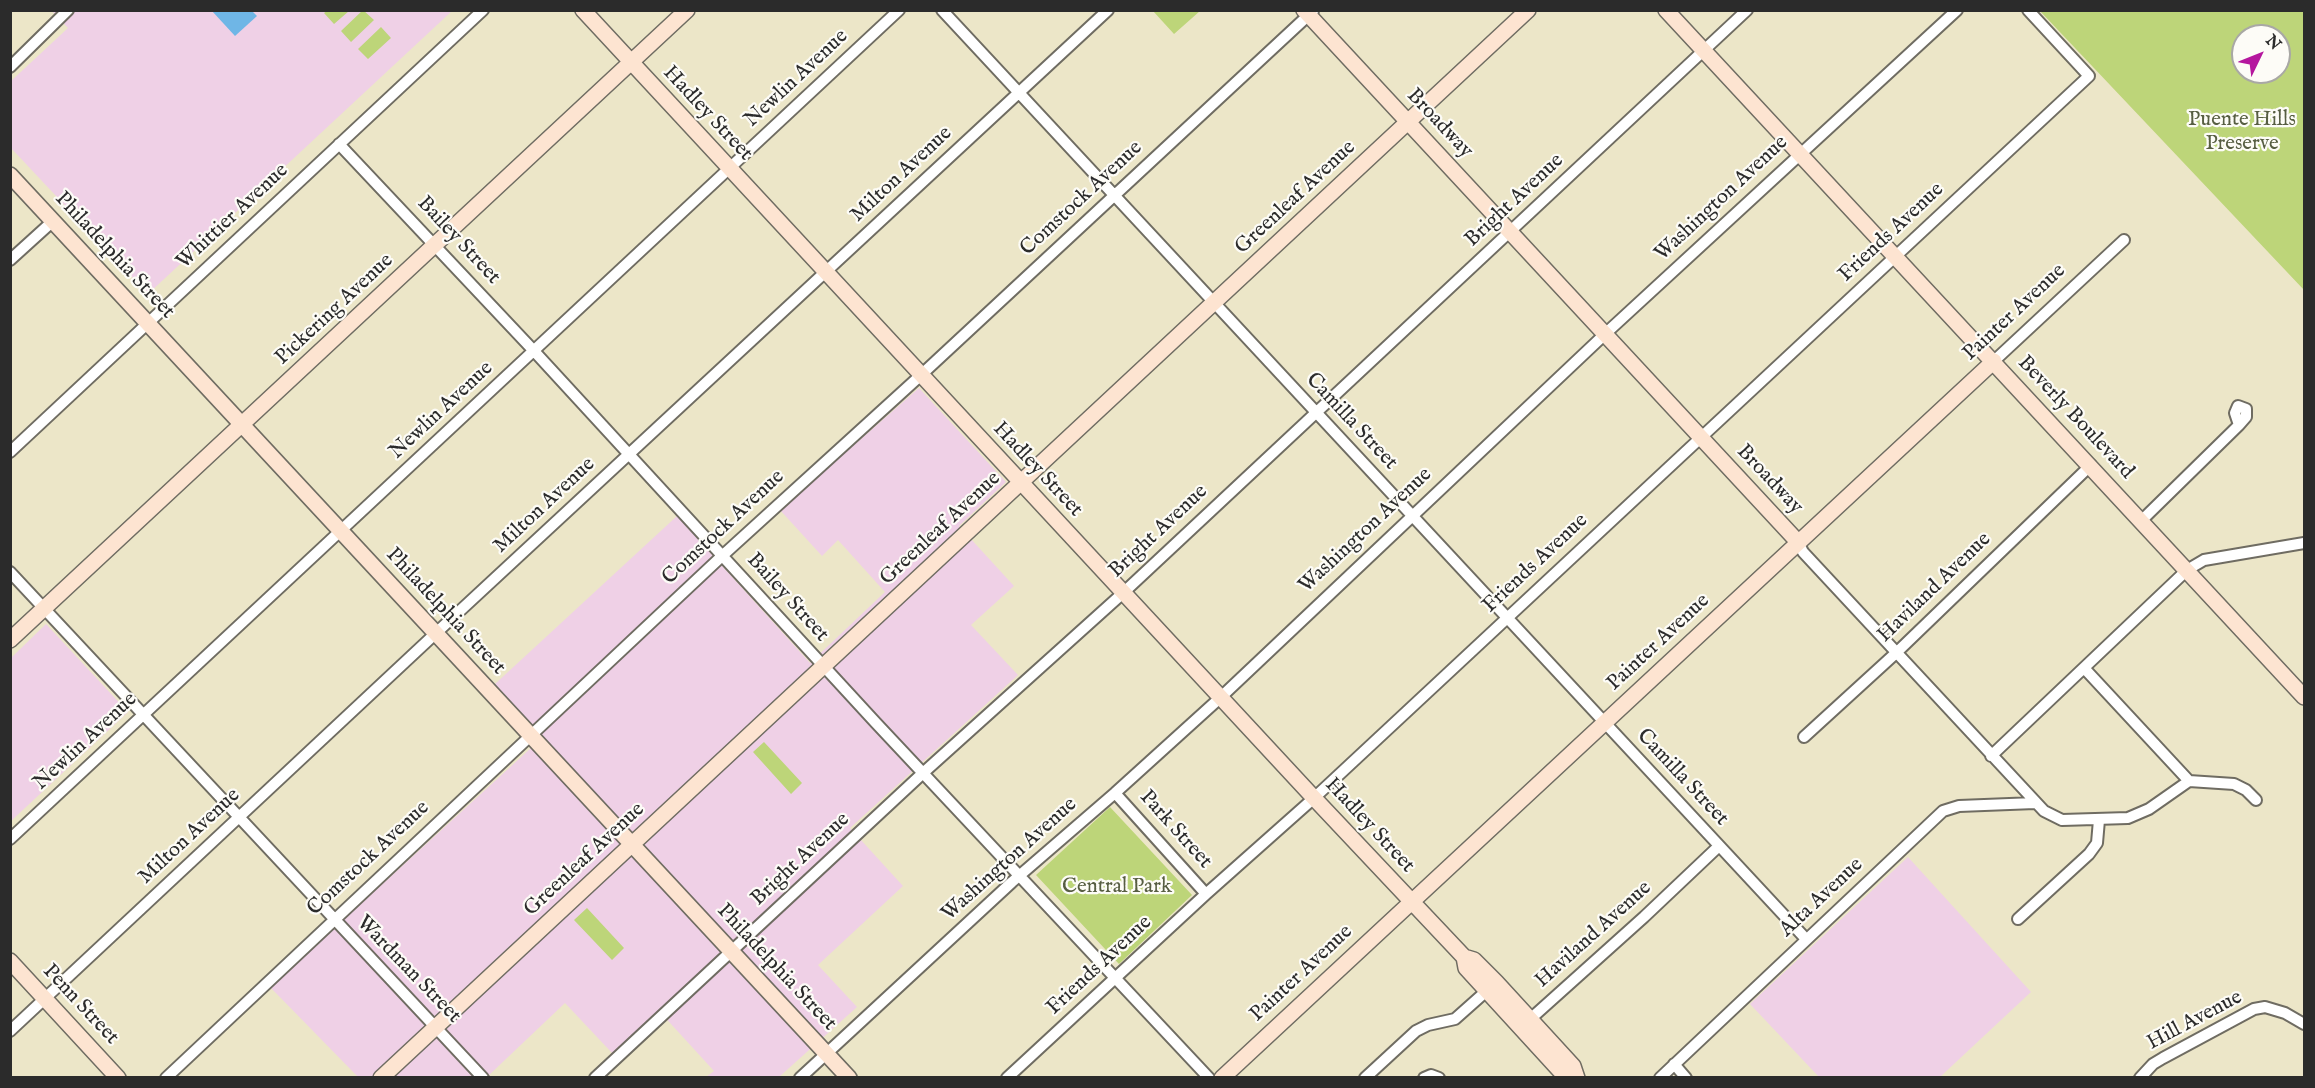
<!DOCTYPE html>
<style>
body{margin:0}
#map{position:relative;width:2315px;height:1088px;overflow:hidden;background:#ece6c8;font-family:"IM FELL English",serif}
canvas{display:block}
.frame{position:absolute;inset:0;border:12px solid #2b2b2b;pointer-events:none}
.north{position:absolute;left:2231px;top:24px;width:60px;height:60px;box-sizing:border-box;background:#fdfcf7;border:2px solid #a9a8a5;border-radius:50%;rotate:47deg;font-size:16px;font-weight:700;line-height:24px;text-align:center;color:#2b2b2b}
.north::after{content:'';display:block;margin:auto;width:21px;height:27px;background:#b5179e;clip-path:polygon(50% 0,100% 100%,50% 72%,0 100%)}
</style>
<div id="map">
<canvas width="2315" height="1088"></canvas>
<div class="frame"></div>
<div class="north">N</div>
</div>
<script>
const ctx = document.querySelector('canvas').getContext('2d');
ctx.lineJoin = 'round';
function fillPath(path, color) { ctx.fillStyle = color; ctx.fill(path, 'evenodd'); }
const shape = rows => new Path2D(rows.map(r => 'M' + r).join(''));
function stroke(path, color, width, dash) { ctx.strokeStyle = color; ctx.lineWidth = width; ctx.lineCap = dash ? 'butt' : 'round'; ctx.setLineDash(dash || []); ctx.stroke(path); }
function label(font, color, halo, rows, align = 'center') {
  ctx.font = font + ' "IM FELL English",serif'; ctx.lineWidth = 4.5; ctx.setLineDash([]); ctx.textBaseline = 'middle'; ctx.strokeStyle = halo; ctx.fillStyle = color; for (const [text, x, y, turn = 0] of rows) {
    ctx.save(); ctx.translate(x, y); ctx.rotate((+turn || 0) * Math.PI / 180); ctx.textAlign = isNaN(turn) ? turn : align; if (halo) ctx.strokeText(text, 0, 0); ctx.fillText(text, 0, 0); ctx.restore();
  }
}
const built = shape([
 [52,11,452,11,148,294,11,148,10,82,68,28],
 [919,388,1006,482,959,526,1014,586,971,625,1018,675,850,828,903,886,818,965,857,1007,779,1077,706,1077,714,1071,660,1012,613,1054,565,1003,487,1077,358,1077,270,987,543,737,495,684,677,516,810,663,885,592,838,540,822,556,780,510],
 [46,624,128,712,11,821,11,658],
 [1908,857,2031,992,1940,1077,1819,1077,1750,1004]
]);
const green = shape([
 [363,10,374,20,351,42,341,31],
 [327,11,327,10,349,11,334,24,324,13],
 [1153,11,1200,11,1174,34],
 [2040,11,2304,11,2304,290],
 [2243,36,2279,36,2279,72,2243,72],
 [381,27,391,38,368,59,358,49],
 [764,742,802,783,791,794,753,752],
 [1110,807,1192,895,1119,964,1036,875],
 [587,908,624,948,612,960,574,920]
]);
const water = shape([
 [212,11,252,11,257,16,235,36]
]);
const street = shape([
 [942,10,1806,939],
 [10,67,68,10],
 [339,144,534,351,876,723,1209,1078],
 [10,260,53,221],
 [1994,361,2124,240],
 [10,452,483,10],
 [2142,520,2239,425,2246,417,2246,409,2238,406,2235,413,2239,425],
 [1798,542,1803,552,2044,811,2062,820,2128,818,2149,809,2189,781,2234,784,2246,790,2256,800],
 [10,572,483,1078],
 [2084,668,2189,781],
 [1804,737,1896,653,2091,465],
 [1991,756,2187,570,2204,560,2304,543],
 [1115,793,1206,894],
 [10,839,899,10],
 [2018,919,2089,854,2097,843,2099,820],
 [1527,1022,1644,917,1719,846],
 [10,1031,436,633,1108,10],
 [1674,1064,1686,1078],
 [166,1078,722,556,921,375,1313,11],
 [595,1078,923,773,1123,593,1747,10],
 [800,1078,1012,882,1115,793,1221,697,1605,334,1957,10],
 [1007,1078,1206,894,1314,798,2089,76,2028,10],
 [1365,1078,1416,1031,1428,1025,1455,1019,1491,987],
 [1424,1078,1431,1075,1439,1078],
 [1660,1078,1943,811,1959,806,2035,803],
 [2140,1078,2153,1064,2163,1058,2254,1009,2265,1007,2285,1013,2304,1024]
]);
const secondary = shape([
 [583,10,1314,798,1464,957,1474,960,1496,982,1573,1066,1577,1078],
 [1304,10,1798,542],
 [1666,10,2304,697],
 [10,175,849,1078],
 [10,640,687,10],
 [1464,957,1466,968,1563,1074,1572,1078],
 [10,961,118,1078],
 [381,1078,1528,10],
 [1222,1078,1994,361]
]);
const streetNames = [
 ["Newlin Avenue",797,79,-43],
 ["Hadley Street",707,114,47],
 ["Broadway",1439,124,47],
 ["Milton Avenue",902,175,-43],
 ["Greenleaf Avenue",1296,198,-43],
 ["Comstock Avenue",1082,199,-43],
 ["Washington Avenue",1722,199,-43],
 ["Bright Avenue",1515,201,-43],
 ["Whittier Avenue",233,217,-43],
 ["Friends Avenue",1892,233,-43],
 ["Bailey Street",458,241,47],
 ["Philadelphia Street",114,256,47],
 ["Pickering Avenue",335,310,-43],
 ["Painter Avenue",2015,313,-43],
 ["Newlin Avenue",442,411,-43],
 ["Beverly Boulevard",2075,418,47],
 ["Camilla Street",1351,422,47],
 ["Hadley Street",1037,470,47],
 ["Broadway",1769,480,47],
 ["Milton Avenue",545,506,-43],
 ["Comstock Avenue",724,528,-43],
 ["Greenleaf Avenue",941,529,-43],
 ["Washington Avenue",1366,531,-43],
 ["Bright Avenue",1159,532,-43],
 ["Friends Avenue",1536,564,-43],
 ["Haviland Avenue",1935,588,-44],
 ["Bailey Street",787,598,48],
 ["Philadelphia Street",445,612,47],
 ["Painter Avenue",1659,643,-43],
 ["Newlin Avenue",86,742,-43],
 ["Camilla Street",1682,778,47],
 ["Hadley Street",1369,826,47],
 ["Park Street",1175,830,48],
 ["Milton Avenue",190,837,-43],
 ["Comstock Avenue",369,859,-43],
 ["Greenleaf Avenue",585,860,-43],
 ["Bright Avenue",801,860,-43],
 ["Washington Avenue",1010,860,-42],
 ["Alta Avenue",1822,898,-43],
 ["Haviland Avenue",1594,935,-42],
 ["Friends Avenue",1100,966,-43],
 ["Philadelphia Street",776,968,47],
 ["Wardman Street",408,970,46],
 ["Painter Avenue",1302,974,-43],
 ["Penn Street",80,1005,47],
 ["Hill Avenue",2195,1021,-28]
];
const parkNames = [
 ["Puente Hills",2242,121],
 ["Preserve",2242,145],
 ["Central Park",1117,888]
];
fillPath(built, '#efd0e6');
fillPath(green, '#bdd579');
fillPath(water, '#6fb6e6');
stroke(street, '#6f6c62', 14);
stroke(secondary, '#6f6c62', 18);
stroke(street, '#fff', 10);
stroke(secondary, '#fde4d1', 15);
label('21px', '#2b2b2b', '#fdfcf7', streetNames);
label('21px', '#575e42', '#fdfcf7', parkNames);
</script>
